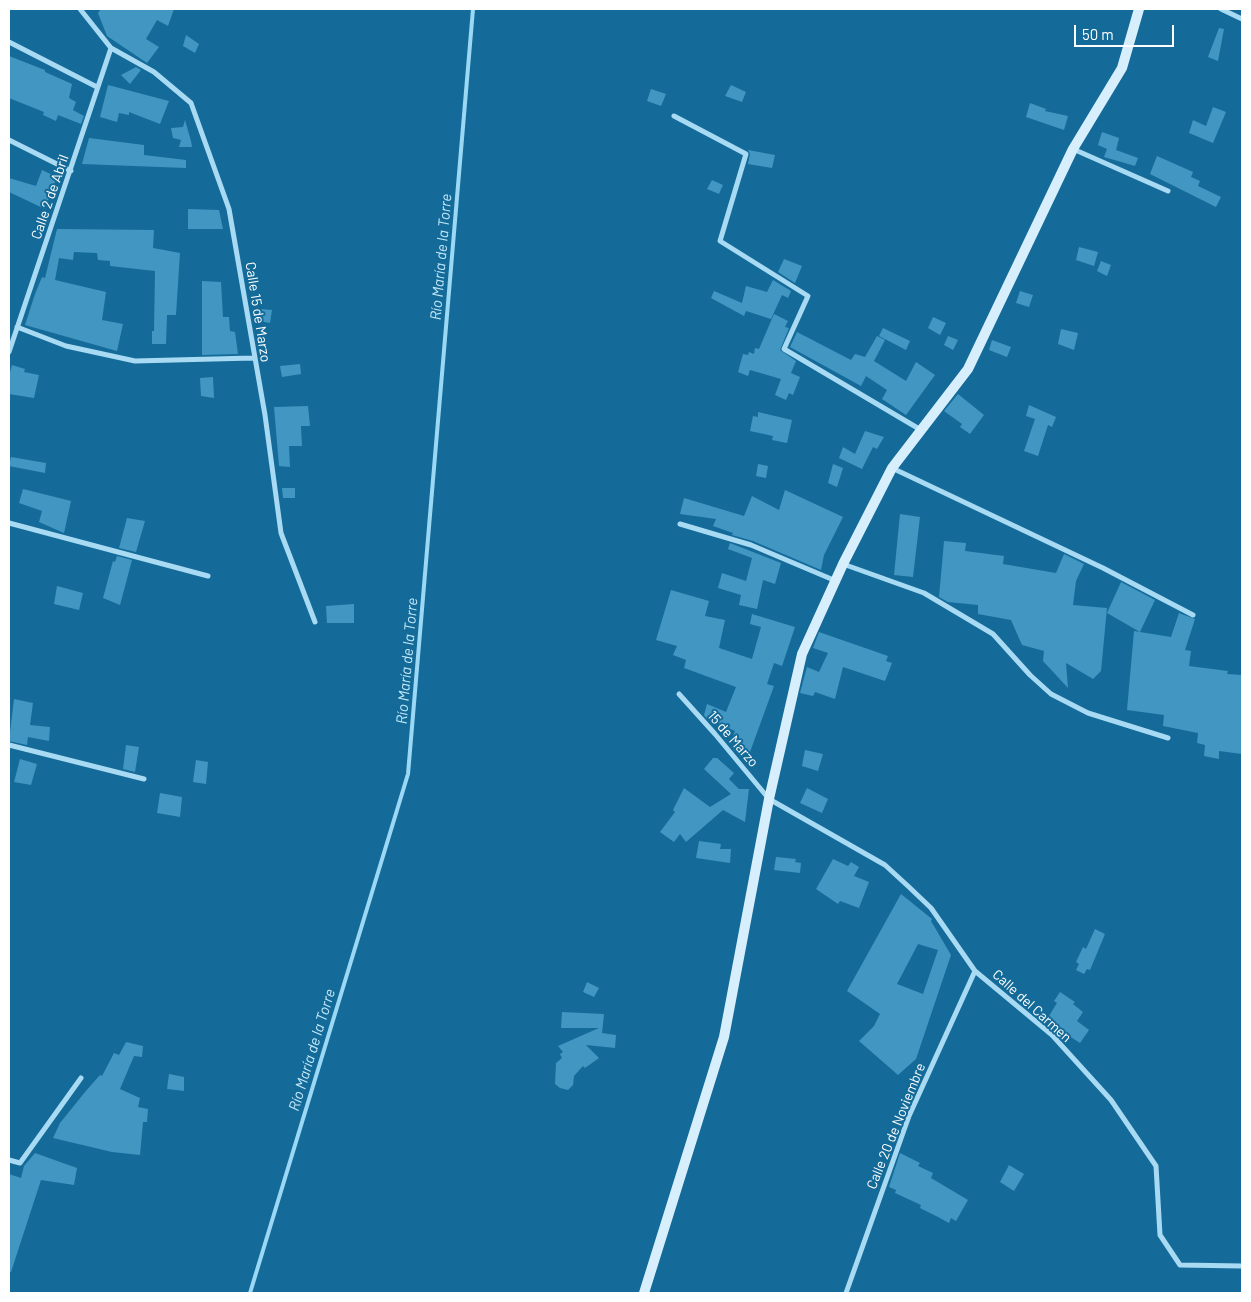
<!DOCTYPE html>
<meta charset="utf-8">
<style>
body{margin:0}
#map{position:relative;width:1251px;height:1302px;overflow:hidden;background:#146b99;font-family:Barlow,sans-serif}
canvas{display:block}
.frame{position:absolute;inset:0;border:10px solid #fff;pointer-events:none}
.scale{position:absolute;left:1074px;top:25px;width:100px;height:22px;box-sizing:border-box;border:2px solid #fff;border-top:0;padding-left:6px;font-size:15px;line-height:18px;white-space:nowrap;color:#fff;-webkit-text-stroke:4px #146b99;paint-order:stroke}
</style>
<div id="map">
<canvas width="1251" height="1302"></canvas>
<div class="frame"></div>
<div class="scale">50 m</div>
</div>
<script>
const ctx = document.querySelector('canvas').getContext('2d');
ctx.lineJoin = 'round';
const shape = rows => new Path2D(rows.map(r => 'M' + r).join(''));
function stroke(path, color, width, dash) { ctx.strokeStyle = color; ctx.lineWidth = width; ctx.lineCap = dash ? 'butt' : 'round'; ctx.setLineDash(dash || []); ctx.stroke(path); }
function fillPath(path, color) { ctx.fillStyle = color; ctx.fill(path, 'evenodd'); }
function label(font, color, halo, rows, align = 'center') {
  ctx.font = font + ' Barlow,sans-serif'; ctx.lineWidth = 4; ctx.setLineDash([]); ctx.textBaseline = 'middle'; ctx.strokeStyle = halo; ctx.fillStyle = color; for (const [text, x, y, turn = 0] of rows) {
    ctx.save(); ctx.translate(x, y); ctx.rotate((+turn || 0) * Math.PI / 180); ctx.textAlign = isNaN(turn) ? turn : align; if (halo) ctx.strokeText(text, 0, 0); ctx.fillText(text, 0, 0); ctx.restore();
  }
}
const stream = shape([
 [250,1293,408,774,473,9]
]);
const building = shape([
 [101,9,174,9,168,26,157,20,146,39,159,47,147,63,107,36,98,13],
 [1219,28,1224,29,1218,61,1208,57],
 [186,35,199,44,195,53,183,46],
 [9,56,45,70,45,72,72,84,69,98,76,102,73,110,84,116,81,124,58,115,56,121,43,115,44,112,9,98],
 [136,67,141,70,130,84,121,75],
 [108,85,169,101,160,124,129,112,129,115,119,113,117,122,100,117],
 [731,85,746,92,742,102,725,96],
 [651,89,666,94,661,106,647,101],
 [1030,103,1046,109,1045,111,1068,116,1064,130,1026,117],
 [1213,107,1226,112,1213,143,1189,133,1193,120,1206,126],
 [185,120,191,141,192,147,179,147,181,140,173,138,171,128,183,127],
 [1102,132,1119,138,1116,150,1138,158,1135,166,1104,157,1107,149,1098,145],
 [89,138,144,145,144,155,186,160,186,168,82,164],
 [748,150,775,155,772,168,748,164,750,154],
 [1157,156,1193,172,1191,177,1200,181,1198,186,1221,197,1216,207,1150,174],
 [42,170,57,177,45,209,9,192,9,178,36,186],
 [712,180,723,185,719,194,707,189],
 [188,209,219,210,223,229,188,229],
 [57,229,154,230,153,248,180,253,176,315,167,315,166,344,152,344,152,331,154,331,155,271,110,266,110,261,98,260,97,253,74,252,73,260,59,258,55,280,106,292,102,320,123,324,117,351,25,325,35,294,42,277,45,278],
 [1079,247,1098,252,1094,266,1076,260],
 [784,259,802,266,795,283,778,272],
 [1101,261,1111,265,1107,276,1097,271],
 [773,280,791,291,788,298,782,295,771,319,746,311,744,316,711,298,714,291,742,303,746,286,767,292],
 [202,281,221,282,223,317,229,317,230,331,235,332,238,354,202,355],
 [1020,291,1033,295,1029,307,1016,303],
 [261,309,272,310,270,323,260,321],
 [774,314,788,321,785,327,789,328,780,350,796,361,791,373,800,377,793,395,789,393,786,400,775,395,781,379,750,370,748,376,738,372,743,354,748,355,749,352,754,354,755,348,759,349],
 [933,317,946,323,940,335,928,328],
 [883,328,910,341,906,350,879,336],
 [1061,329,1078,333,1074,350,1058,344],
 [797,332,851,360,855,354,865,357,877,336,885,340,874,361,906,381,916,362,935,375,906,415,882,399,887,390,866,376,861,386,790,347],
 [948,336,958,340,953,350,944,345],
 [992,340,1011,347,1007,357,989,350],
 [300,364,301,374,282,377,280,366],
 [12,365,25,369,24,372,39,375,34,398,9,394,9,376],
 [213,377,214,398,201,396,200,378],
 [958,394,984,415,970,434,960,427,962,424,944,411],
 [1029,405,1056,417,1052,427,1048,425,1038,456,1024,451,1035,419,1026,416],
 [308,406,310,426,301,426,302,446,289,446,290,467,279,466,274,407],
 [758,412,792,420,787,443,772,440,773,436,750,431,753,416,758,417],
 [865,431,884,437,877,449,873,447,862,469,839,458,843,447,855,454],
 [11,457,46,463,45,473,9,466],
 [758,464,768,466,766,478,756,476],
 [833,464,843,468,837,487,828,483],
 [282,488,295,488,295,498,283,498],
 [23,489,71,501,64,533,39,522,42,511,19,503],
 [785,490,843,517,824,555,821,570,753,541,732,535,733,533,713,526,716,519,680,514,684,498,744,516,752,496,779,510],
 [900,514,920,517,913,577,894,575],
 [127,518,145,521,136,552,119,548],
 [944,541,966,543,965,551,1004,556,1003,564,1056,573,1064,554,1084,564,1076,581,1073,605,1107,608,1101,671,1093,679,1066,663,1068,688,1043,661,1044,651,1022,645,1011,620,978,614,978,605,948,602,939,597],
 [730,543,781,563,775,584,763,580,757,609,739,605,741,595,718,588,722,573,746,581,752,558,728,549],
 [117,556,132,560,120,605,103,598,113,561,115,562],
 [1121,582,1155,600,1140,632,1171,637,1179,613,1195,619,1185,650,1191,651,1189,666,1228,671,1227,674,1242,675,1242,754,1219,751,1219,759,1204,756,1205,745,1197,743,1198,733,1163,726,1164,715,1127,710,1134,631,1140,632,1107,613],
 [57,586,83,593,79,610,54,604],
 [671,590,709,601,705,616,725,620,719,648,752,659,761,627,750,624,752,614,795,627,782,666,774,663,767,684,774,686,750,752,745,751,743,756,733,749,739,739,733,736,735,731,707,719,704,715,707,704,726,712,736,687,684,668,686,660,673,655,677,646,656,640],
 [354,604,354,623,327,623,326,606],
 [819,632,888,656,886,661,892,663,885,681,843,667,835,699,815,692,813,696,800,693,807,667,819,672,828,653,813,648],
 [14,699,33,703,30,725,50,727,49,741,28,737,27,745,9,741],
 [126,745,139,747,135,772,123,769],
 [805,750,823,754,818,771,802,766],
 [713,758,717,758,734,773,729,779,739,789,749,789,745,822,723,810,686,842,680,834,674,842,660,832,675,812,673,810,684,788,710,807,731,794,704,769],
 [20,759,37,764,31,785,14,782],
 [196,760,208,762,206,784,193,782],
 [807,788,828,799,822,813,800,803],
 [160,793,182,797,180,817,157,813],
 [699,841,721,844,720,849,731,849,730,863,696,858],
 [776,857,796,859,795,862,801,863,800,873,774,870],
 [833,859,848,866,851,862,859,867,854,876,869,882,859,908,840,901,838,904,816,889],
 [901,894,932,919,931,921,951,955,916,1059,898,1075,859,1041,874,1026,880,1014,847,991],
 [918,944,938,950,923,994,897,984],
 [1095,929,1105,934,1090,970,1087,969,1084,974,1076,970,1079,964,1076,962,1083,947,1086,949],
 [587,982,599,988,594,997,583,992],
 [1060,992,1075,1002,1073,1004,1083,1012,1077,1021,1089,1030,1080,1043,1046,1021,1057,1003,1054,1001],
 [562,1012,604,1014,602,1033,616,1035,615,1048,586,1045,599,1058,585,1068,583,1066,574,1076,573,1085,568,1090,560,1088,555,1084,556,1063,562,1058,560,1054,563,1052,558,1046,599,1028,561,1028],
 [126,1042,143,1046,142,1057,134,1056,120,1089,140,1098,138,1107,148,1109,147,1122,143,1122,140,1155,112,1152,53,1138,60,1123,85,1092,100,1075,102,1076,114,1053,119,1055],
 [169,1074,184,1077,184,1091,167,1089],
 [35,1153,77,1168,74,1185,41,1180,11,1272,9,1272,9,1174,21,1178,24,1166],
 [900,1153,920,1163,918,1166,933,1173,931,1178,968,1200,956,1221,951,1218,949,1223,938,1217,920,1208,921,1205,895,1193,896,1190,889,1187],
 [1009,1165,1024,1174,1014,1191,1000,1182]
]);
const street = shape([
 [80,9,111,48,154,72,191,103,229,209,265,415,281,533,315,622],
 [1221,9,1242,19],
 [9,42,97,87],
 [674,116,746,154,720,241,808,296,784,349,921,430],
 [9,140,71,171],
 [1073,149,1168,191],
 [17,327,66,346,135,361,253,358],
 [9,352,111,48],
 [892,468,1103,568,1193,615],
 [9,523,208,576],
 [680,524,751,545,836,581],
 [843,564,924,593,993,634,1030,675,1051,694,1088,713,1168,738],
 [679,694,715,734,769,799,885,865,909,887,931,908,975,971,1052,1035,1111,1100,1156,1166,1160,1235,1180,1265,1242,1266],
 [9,745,144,779],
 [9,1160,20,1163,81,1078],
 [846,1293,909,1116,975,971]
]);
const secondary = shape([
 [644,1293,724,1037,769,799,802,654,843,564,892,468,968,369,1073,149,1122,68,1139,9]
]);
const streetNames = [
 ["Calle 2 de Abril",50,197,-71],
 ["Calle 15 de Marzo",258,312,81],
 ["15 de Marzo",733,739,49],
 ["Calle del Carmen",1032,1006,42],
 ["Calle 20 de Noviembre",896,1126,-68]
];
const waterNames = [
 ["Río María de la Torre",441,257,-85],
 ["Río María de la Torre",407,661,-85],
 ["Río María de la Torre",312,1050,-73]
];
stroke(stream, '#9ad8f5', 4);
fillPath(building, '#4296c2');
stroke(street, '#a8daf3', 5);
stroke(secondary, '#d7effc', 10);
label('14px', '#fff', '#146b99', streetNames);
label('italic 15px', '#c3e9fa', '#146b99', waterNames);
</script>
